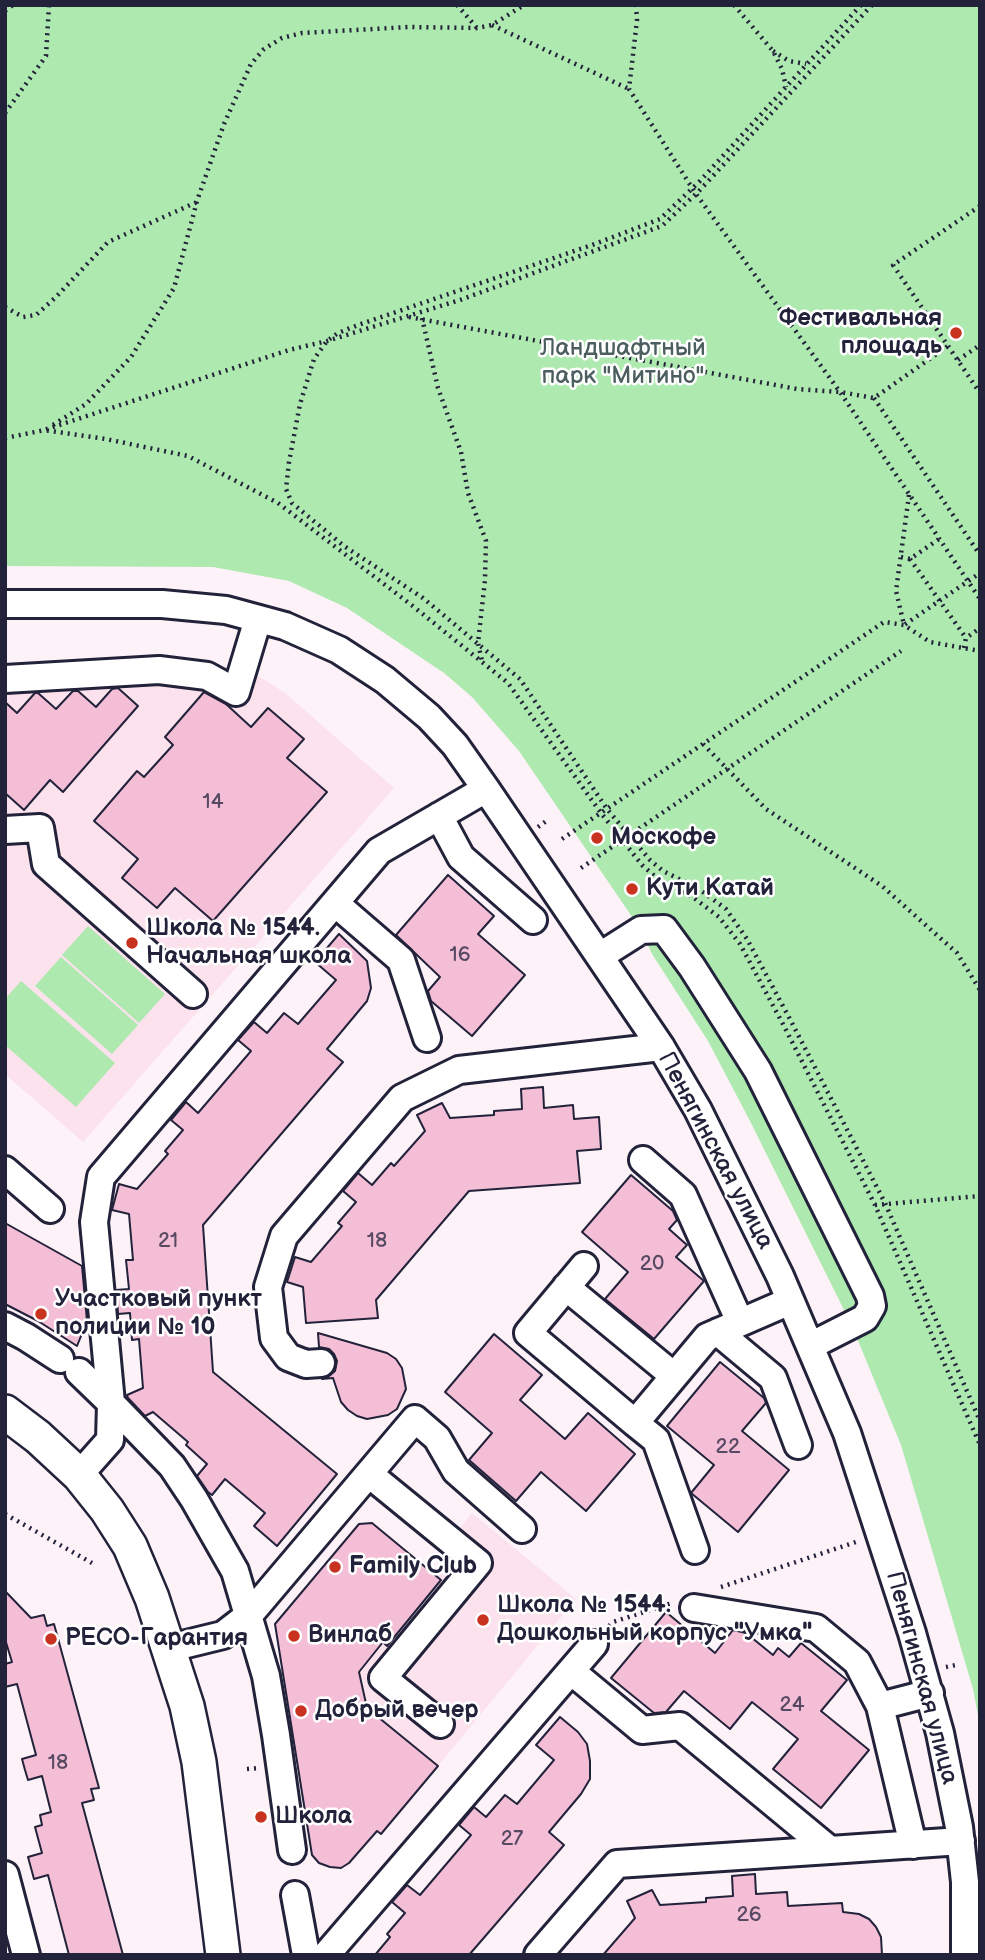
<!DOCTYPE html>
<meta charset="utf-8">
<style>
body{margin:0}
#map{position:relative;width:985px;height:1960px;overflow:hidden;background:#fdf2f7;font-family:"Balsamiq Sans",sans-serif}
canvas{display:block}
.frame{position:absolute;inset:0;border:7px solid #22223b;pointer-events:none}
</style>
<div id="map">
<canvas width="985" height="1960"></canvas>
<div class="frame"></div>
</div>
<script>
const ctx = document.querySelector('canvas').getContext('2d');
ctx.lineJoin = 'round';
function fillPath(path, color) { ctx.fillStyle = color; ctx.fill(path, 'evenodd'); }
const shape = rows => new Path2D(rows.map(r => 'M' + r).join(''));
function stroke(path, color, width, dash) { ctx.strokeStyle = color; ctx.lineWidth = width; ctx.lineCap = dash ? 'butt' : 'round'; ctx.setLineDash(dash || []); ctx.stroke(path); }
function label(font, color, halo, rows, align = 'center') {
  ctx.font = font + ' "Balsamiq Sans",sans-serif'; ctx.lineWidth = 5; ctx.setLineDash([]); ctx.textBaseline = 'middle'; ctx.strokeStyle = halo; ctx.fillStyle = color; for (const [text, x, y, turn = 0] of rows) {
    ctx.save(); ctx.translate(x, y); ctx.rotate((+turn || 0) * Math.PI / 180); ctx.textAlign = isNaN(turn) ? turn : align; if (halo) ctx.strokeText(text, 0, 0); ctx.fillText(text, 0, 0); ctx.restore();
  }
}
const built = shape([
 [174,660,216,664,260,677,286,694,394,788,83,1142,5,1074,5,669],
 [472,1513,576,1599,438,1766,373,1713,369,1717,359,1672,383,1642,388,1645,441,1581,433,1573,445,1558,442,1550]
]);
const green = shape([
 [5,5,980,5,980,1726,973,1689,901,1445,852,1326,749,1119,708,1041,652,954,641,930,519,751,472,697,444,673,347,608,289,581,213,567,5,566],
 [88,926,165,994,139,1023,62,955],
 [61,957,138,1025,112,1054,35,986],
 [21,981,115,1063,76,1107,5,1045,5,999]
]);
const building = shape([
 [118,688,138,706,63,792,50,780,24,810,5,793,5,702,17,713,35,693,38,693,56,709,73,691,78,691,96,707,112,689,118,688],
 [204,692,226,704,251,727,268,708,304,739,287,758,327,792,213,921,175,888,157,908,122,878,138,859,94,821,137,771,144,777,173,745,165,737,204,692],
 [448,875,494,916,478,934,525,975,472,1036,431,1001,428,991,440,977,396,935,448,875],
 [339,934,367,961,371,988,367,1001,327,1049,343,1062,203,1225,213,1372,337,1474,277,1546,254,1526,265,1513,225,1479,212,1495,208,1492,197,1476,207,1464,186,1445,188,1442,153,1412,145,1416,128,1398,127,1395,143,1388,139,1339,132,1340,130,1313,118,1314,116,1290,129,1289,126,1260,133,1260,129,1214,112,1210,119,1184,137,1189,168,1154,165,1151,183,1130,171,1120,186,1102,198,1113,251,1051,238,1040,254,1022,267,1033,284,1013,298,1024,336,980,315,962,339,934],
 [543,1087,544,1108,573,1105,574,1119,599,1117,601,1149,577,1151,580,1183,469,1191,376,1300,378,1318,306,1323,303,1287,287,1282,295,1257,311,1262,342,1226,338,1223,356,1202,343,1191,358,1173,372,1185,391,1163,394,1166,425,1131,417,1115,442,1103,450,1118,494,1115,494,1111,522,1109,521,1089,543,1087],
 [631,1175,673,1211,677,1220,669,1229,687,1245,676,1257,704,1281,654,1339,605,1299,628,1272,582,1232,631,1175],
 [5,1223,82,1266,87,1321,77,1346,38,1321,5,1304,5,1223],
 [318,1333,387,1353,396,1359,402,1368,406,1389,397,1409,388,1415,367,1419,357,1416,348,1410,341,1402,333,1378,322,1379,329,1376,335,1371,337,1361,334,1354,329,1349,319,1347,318,1333],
 [494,1334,542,1375,520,1400,565,1439,588,1413,635,1454,586,1511,541,1472,516,1501,469,1460,492,1433,445,1392,494,1334],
 [720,1362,764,1398,766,1403,742,1431,789,1470,738,1532,691,1493,714,1465,667,1426,720,1362],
 [372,1523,441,1580,387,1646,383,1642,359,1672,367,1708,438,1766,381,1834,377,1831,349,1863,341,1868,330,1867,319,1863,312,1855,275,1624,359,1524,372,1523],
 [5,1591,31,1618,44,1615,47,1626,54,1624,99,1788,91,1789,94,1800,82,1803,123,1955,69,1955,48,1875,34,1879,28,1857,42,1853,35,1827,42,1825,40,1815,51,1812,42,1776,28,1780,25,1770,22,1759,36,1755,17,1684,5,1687,5,1664,12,1662,5,1639,5,1591],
 [666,1612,715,1653,733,1630,746,1633,773,1655,778,1648,789,1657,801,1643,847,1680,821,1711,869,1750,821,1808,773,1769,798,1739,752,1702,730,1729,684,1691,666,1712,654,1713,611,1678,666,1612],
 [560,1717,578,1732,587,1744,590,1761,590,1779,581,1794,549,1832,564,1845,469,1955,375,1955,390,1937,387,1934,405,1913,392,1902,407,1885,420,1895,471,1835,459,1825,474,1807,486,1817,505,1795,517,1804,554,1760,536,1745,560,1717],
 [755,1874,756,1894,787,1892,788,1906,842,1903,843,1912,859,1914,869,1919,876,1927,881,1937,882,1955,603,1955,635,1918,627,1901,652,1890,660,1905,706,1902,706,1898,733,1896,732,1876,755,1874]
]);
const path = shape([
 [457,5,477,28],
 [636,5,637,20,629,89,696,194,840,392,980,599],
 [734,5,773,51,782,69,786,87],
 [861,5,699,182,660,219,592,245,358,325,338,333,327,341,314,359,300,404,289,462,286,489,292,503,344,546,423,598,520,679,607,809,650,860,663,871,699,889,726,909,747,939,792,1023,885,1203,980,1421],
 [872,5,699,191,662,226,460,300,327,341,289,350,44,430,106,439,188,456,278,503,414,607,508,683,601,813,642,865,658,879,694,898,719,917,740,944,784,1026,875,1205,980,1445],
 [5,11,13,5],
 [492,25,629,89],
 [773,51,789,61,806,64],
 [5,113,46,56,49,5],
 [980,206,893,265,980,393],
 [5,307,23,317,36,315,56,297,108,242,197,202],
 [409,317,797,389,840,392,874,398,948,346],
 [422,318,438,388,461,452,468,493,486,541,485,580,478,643,482,661],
 [958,360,980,345],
 [874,398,980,555],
 [53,425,86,404,131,357,174,288,197,201,224,124,251,64,264,49,282,38,302,33,409,27,477,28,492,25,524,5],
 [5,438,45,430],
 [909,495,896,591,904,625,980,573],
 [901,557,910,559,939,539],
 [910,559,966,638],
 [964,648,966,638,980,628],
 [703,744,766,809,882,886,957,953,980,990],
 [538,827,549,819],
 [562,839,884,622,904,625,930,642,980,651],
 [581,868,901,651],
 [875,1205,980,1196],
 [5,1514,92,1563],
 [721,1587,856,1542],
 [609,1626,613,1622,672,1603],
 [946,1667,956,1665],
 [247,1769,259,1768]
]);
const minor = shape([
 [5,604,162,604,226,610,285,626,339,650,385,680,429,717,455,745,486,789,661,1047,698,1110,780,1276,847,1433,912,1633,940,1733,959,1827,965,1882,965,1955],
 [5,679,159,670,207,676,236,692,258,619],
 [439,816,461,857,533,920],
 [5,830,40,828,46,864,193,994],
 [335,903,401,960,427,1038],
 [600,956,641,930,664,929,692,967,758,1071,870,1296,872,1306,865,1318,810,1346],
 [643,1160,683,1195,740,1322],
 [5,1170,50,1209],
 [584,1266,528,1333,635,1423,707,1337,790,1301],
 [566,1287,674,1376],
 [5,1326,26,1337,60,1359],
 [718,1332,773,1378,798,1445],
 [321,1363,306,1364,288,1357,274,1338,268,1287,284,1236,402,1098,459,1070,661,1047],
 [79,1372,111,1403,172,1466,194,1499,235,1571,266,1676,276,1735,292,1850],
 [635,1423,656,1440,695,1550],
 [369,1474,478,1563,383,1678,440,1724],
 [79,1475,110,1440,111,1403,94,1222,101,1177,379,851,486,789],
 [694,1608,816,1628,857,1662,880,1706,913,1845],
 [170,1648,223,1635,249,1615,415,1419,437,1438,456,1471,522,1529],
 [571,1671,642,1730,680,1726,830,1850,961,1841],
 [880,1706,930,1693],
 [5,1875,26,1955],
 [295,1895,306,1955],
 [326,1955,594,1644],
 [538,1955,617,1864,830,1850]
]);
const major = shape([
 [5,1412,38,1437,79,1475,107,1510,130,1546,152,1598,187,1706,199,1762,223,1955]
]);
const markers = [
 [956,333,7,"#c8321e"],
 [597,838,7,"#c8321e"],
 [632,889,7,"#c8321e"],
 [132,943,7,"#c8321e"],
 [41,1314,7,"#c8321e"],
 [335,1567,7,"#c8321e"],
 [483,1620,7,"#c8321e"],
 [294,1636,7,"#c8321e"],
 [51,1639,7,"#c8321e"],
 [301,1711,7,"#c8321e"],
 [261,1817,7,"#c8321e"]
];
const numberNames = [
 ["14",213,803],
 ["16",460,956],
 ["21",168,1242],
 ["18",377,1242],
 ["20",652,1265],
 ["22",728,1448],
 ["24",792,1706],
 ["18",58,1764],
 ["27",512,1840],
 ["26",749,1916]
];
const poiNames = [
 ["Фестивальная",942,319,"right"],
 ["площадь",942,347,"right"],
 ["Москофе",611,838],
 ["Кути Катай",646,889],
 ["Школа № 1544.",146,929],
 ["Начальная школа",146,957],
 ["Участковый пункт",55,1300],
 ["полиции № 10",55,1328],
 ["Family Club",349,1567],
 ["Школа № 1544.",497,1606],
 ["Дошкольный корпус \"Умка\"",497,1634],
 ["Винлаб",308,1636],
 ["РЕСО-Гарантия",65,1639],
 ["Добрый вечер",315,1711],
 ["Школа",275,1817]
];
const parkNames = [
 ["Ландшафтный",623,349],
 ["парк \"Митино\"",623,377]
];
const streetNames = [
 ["Пенягинская улица",715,1151,62],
 ["Пенягинская улица",921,1678,75]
];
fillPath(built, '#fbe2ed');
fillPath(green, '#aee9af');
fillPath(building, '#f5bed7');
stroke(building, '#22223b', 2);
stroke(minor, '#22223b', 32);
stroke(major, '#22223b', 38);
stroke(path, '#22223b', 4.5, [2, 5]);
stroke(minor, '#fff', 26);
stroke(major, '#fff', 33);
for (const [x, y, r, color] of markers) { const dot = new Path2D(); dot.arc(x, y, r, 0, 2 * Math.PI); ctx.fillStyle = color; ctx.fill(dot); stroke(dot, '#fff', 2.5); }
label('21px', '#574962', null, numberNames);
label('bold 24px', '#22223b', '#fff', poiNames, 'left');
label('24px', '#4c5e5e', '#fff', parkNames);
label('24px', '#22223b', '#fff', streetNames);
</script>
